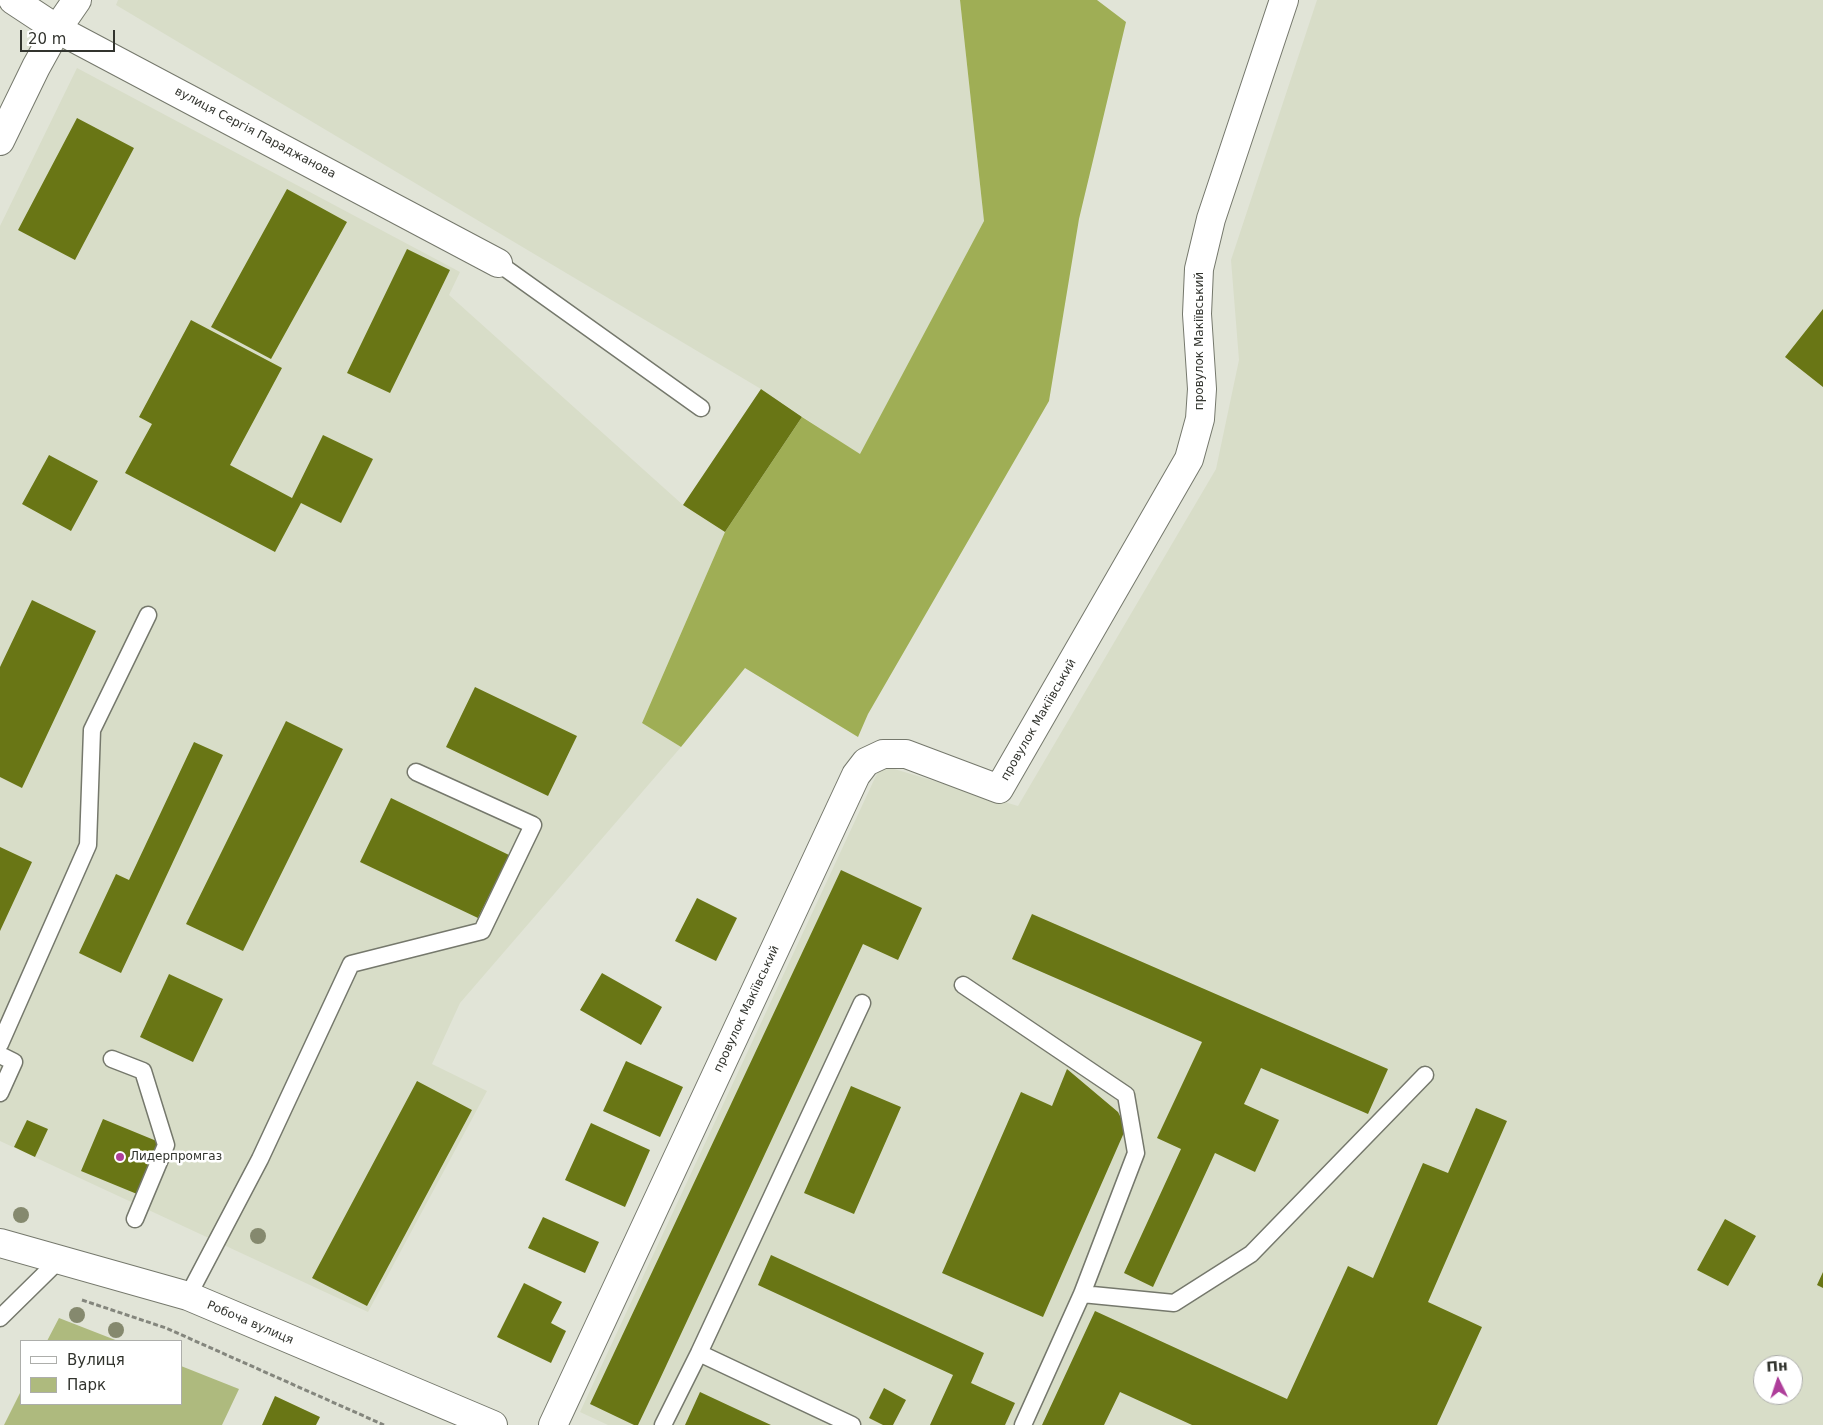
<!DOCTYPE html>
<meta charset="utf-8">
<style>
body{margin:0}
#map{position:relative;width:1823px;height:1425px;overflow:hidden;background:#e1e4d7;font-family:"DejaVu Sans",sans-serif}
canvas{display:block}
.legend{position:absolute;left:20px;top:1340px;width:162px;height:65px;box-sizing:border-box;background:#fff;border:1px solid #adaeab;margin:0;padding:6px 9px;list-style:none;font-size:15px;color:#32342e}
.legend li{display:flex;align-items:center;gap:10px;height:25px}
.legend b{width:25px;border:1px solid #adaeab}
.north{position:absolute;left:1753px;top:1355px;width:50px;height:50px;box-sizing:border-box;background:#fff;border:1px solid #adaeab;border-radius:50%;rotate:356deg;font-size:14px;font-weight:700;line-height:20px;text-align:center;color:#32342e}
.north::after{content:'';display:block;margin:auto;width:18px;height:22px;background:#ae3e9a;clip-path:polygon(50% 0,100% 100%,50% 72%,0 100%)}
.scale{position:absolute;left:20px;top:30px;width:95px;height:22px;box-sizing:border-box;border:2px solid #32342e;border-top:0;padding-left:6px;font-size:15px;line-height:18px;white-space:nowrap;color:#32342e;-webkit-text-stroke:4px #fff;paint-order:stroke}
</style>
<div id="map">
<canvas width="1823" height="1425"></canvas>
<ul class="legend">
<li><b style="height:6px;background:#fff"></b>Вулиця</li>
<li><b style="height:14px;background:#aeba7e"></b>Парк</li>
</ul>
<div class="north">Пн</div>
<div class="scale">20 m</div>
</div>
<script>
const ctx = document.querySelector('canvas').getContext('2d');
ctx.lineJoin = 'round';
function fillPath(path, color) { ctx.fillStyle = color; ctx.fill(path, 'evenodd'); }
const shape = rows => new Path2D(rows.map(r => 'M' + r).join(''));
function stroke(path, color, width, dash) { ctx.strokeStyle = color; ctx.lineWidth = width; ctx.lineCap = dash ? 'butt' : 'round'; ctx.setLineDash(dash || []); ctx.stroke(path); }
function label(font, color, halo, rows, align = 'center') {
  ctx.font = font + ' "DejaVu Sans",sans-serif'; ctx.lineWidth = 5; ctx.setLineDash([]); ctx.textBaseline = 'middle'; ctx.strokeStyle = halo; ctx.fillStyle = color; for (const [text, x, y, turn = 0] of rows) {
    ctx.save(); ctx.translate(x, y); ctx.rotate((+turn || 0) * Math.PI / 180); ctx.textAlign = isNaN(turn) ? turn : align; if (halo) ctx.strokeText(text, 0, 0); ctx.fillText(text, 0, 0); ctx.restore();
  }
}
const built = shape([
 [118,0,960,0,984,221,860,455,761,389,116,5],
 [1317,0,1823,0,1823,1425,608,1425,580,1412,881,765,1018,806,1216,469,1239,360,1231,260],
 [1763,1365,1793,1365,1793,1395,1763,1395],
 [77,68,460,272,449,295,683,505,725,532,642,723,681,747,460,1003,432,1064,487,1091,368,1312,0,1141,0,226]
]);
const green = shape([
 [59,1318,118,1341,47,1341],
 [181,1366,239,1389,222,1425,4,1425,21,1391,21,1404,181,1404]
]);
const forest = shape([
 [960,0,1097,0,1126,22,1079,219,1049,401,868,714,858,737,745,668,681,747,642,723,725,532,802,417,860,454,984,221]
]);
const building = shape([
 [77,118,134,148,75,260,18,230],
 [287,189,347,222,271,359,211,327],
 [407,249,450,270,390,393,347,373],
 [1823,309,1823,387,1785,357],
 [191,320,282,368,230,465,292,498,323,435,373,459,341,523,301,503,275,552,125,473,152,424,139,417],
 [761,389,802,417,725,532,683,505],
 [49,455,98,481,71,531,22,504],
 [32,600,96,631,22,788,0,777,0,667],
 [475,687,577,736,548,796,446,747],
 [286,721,343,749,243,951,186,924],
 [194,742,223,755,121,973,79,953,116,874,129,880],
 [391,798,509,855,478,918,360,862],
 [0,847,32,862,0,931],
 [841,870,922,908,898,960,863,944,659,1381,638,1425,634,1425,590,1404],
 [697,898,737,918,716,961,675,941],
 [1032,914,1388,1069,1368,1114,1261,1068,1244,1104,1279,1120,1255,1172,1215,1153,1153,1287,1124,1273,1181,1149,1157,1138,1202,1042,1012,959],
 [602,973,662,1007,641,1045,580,1010],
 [169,974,223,999,193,1062,140,1037],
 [626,1061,683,1087,660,1137,603,1111],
 [1067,1069,1118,1112,1126,1128,1043,1317,942,1273,1021,1092,1052,1106],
 [417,1081,472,1110,367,1306,312,1278],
 [851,1086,901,1107,854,1214,804,1193],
 [1476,1108,1507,1121,1428,1302,1482,1327,1437,1425,1192,1425,1120,1392,1104,1425,1042,1425,1095,1311,1287,1399,1348,1266,1373,1278,1423,1163,1448,1173],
 [103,1119,159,1142,137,1194,81,1171],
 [27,1120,48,1129,35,1157,14,1147],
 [591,1123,650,1150,625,1207,565,1180],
 [543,1217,599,1242,585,1273,528,1248],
 [1725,1219,1756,1236,1728,1286,1697,1270],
 [771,1255,984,1353,971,1383,1015,1403,1005,1425,930,1425,953,1375,758,1285],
 [1823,1272,1823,1288,1817,1285],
 [524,1283,562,1302,551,1323,566,1331,551,1363,497,1337],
 [884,1388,906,1400,893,1425,883,1425,869,1418],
 [700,1392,747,1414,771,1425,685,1425],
 [275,1396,320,1417,316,1425,262,1425]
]);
const path = shape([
 [82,1300,166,1328,384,1425]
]);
const service = shape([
 [498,263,701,408],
 [963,985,1126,1095,1136,1153,1082,1294,1023,1425],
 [0,1044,88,845,92,730,148,615],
 [0,1055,14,1062,0,1093],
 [112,1059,143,1071,166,1145,135,1219],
 [1082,1294,1174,1303,1251,1254,1425,1075],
 [188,1296,260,1159,351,964,482,931,533,825,416,772],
 [0,1318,59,1260],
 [699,1353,852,1425],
 [663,1425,699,1353,862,1003]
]);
const minor = shape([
 [13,0,57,29,498,263],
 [0,141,36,67,57,29,77,0],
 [0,1243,188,1296,493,1425],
 [553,1425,856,775,866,762,883,754,906,754,999,789,1189,459,1200,419,1202,389,1197,314,1199,269,1211,219,1284,0]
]);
const trees = [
 [21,1215],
 [258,1236],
 [77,1315],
 [116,1330]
];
const markers = [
 [120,1157,5,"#ae3e9a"]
];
const streetNames = [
 ["вулиця Сергія Параджанова",255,133,28],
 ["провулок Макіївський",1200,341,-90],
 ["провулок Макіївський",1039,720,-60],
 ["провулок Макіївський",747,1009,-65],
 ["Робоча вулиця",250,1323,23]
];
const poiNames = [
 ["Лидерпромгаз",130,1157]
];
fillPath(built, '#d8ddc8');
fillPath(green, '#aeba7e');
fillPath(forest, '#9fae55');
fillPath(building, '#697615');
stroke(service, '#75786c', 19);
stroke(minor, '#75786c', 30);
stroke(path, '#84867d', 3, [5, 2.5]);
stroke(service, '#fff', 16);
stroke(minor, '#fff', 28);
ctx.fillStyle = '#85896e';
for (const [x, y] of trees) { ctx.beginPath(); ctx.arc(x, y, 8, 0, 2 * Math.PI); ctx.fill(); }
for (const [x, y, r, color] of markers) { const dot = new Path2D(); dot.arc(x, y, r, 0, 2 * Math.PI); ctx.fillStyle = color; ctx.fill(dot); stroke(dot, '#fff', 2); }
label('12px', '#32342e', '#fff', streetNames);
label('12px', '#32342e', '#fff', poiNames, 'left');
</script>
